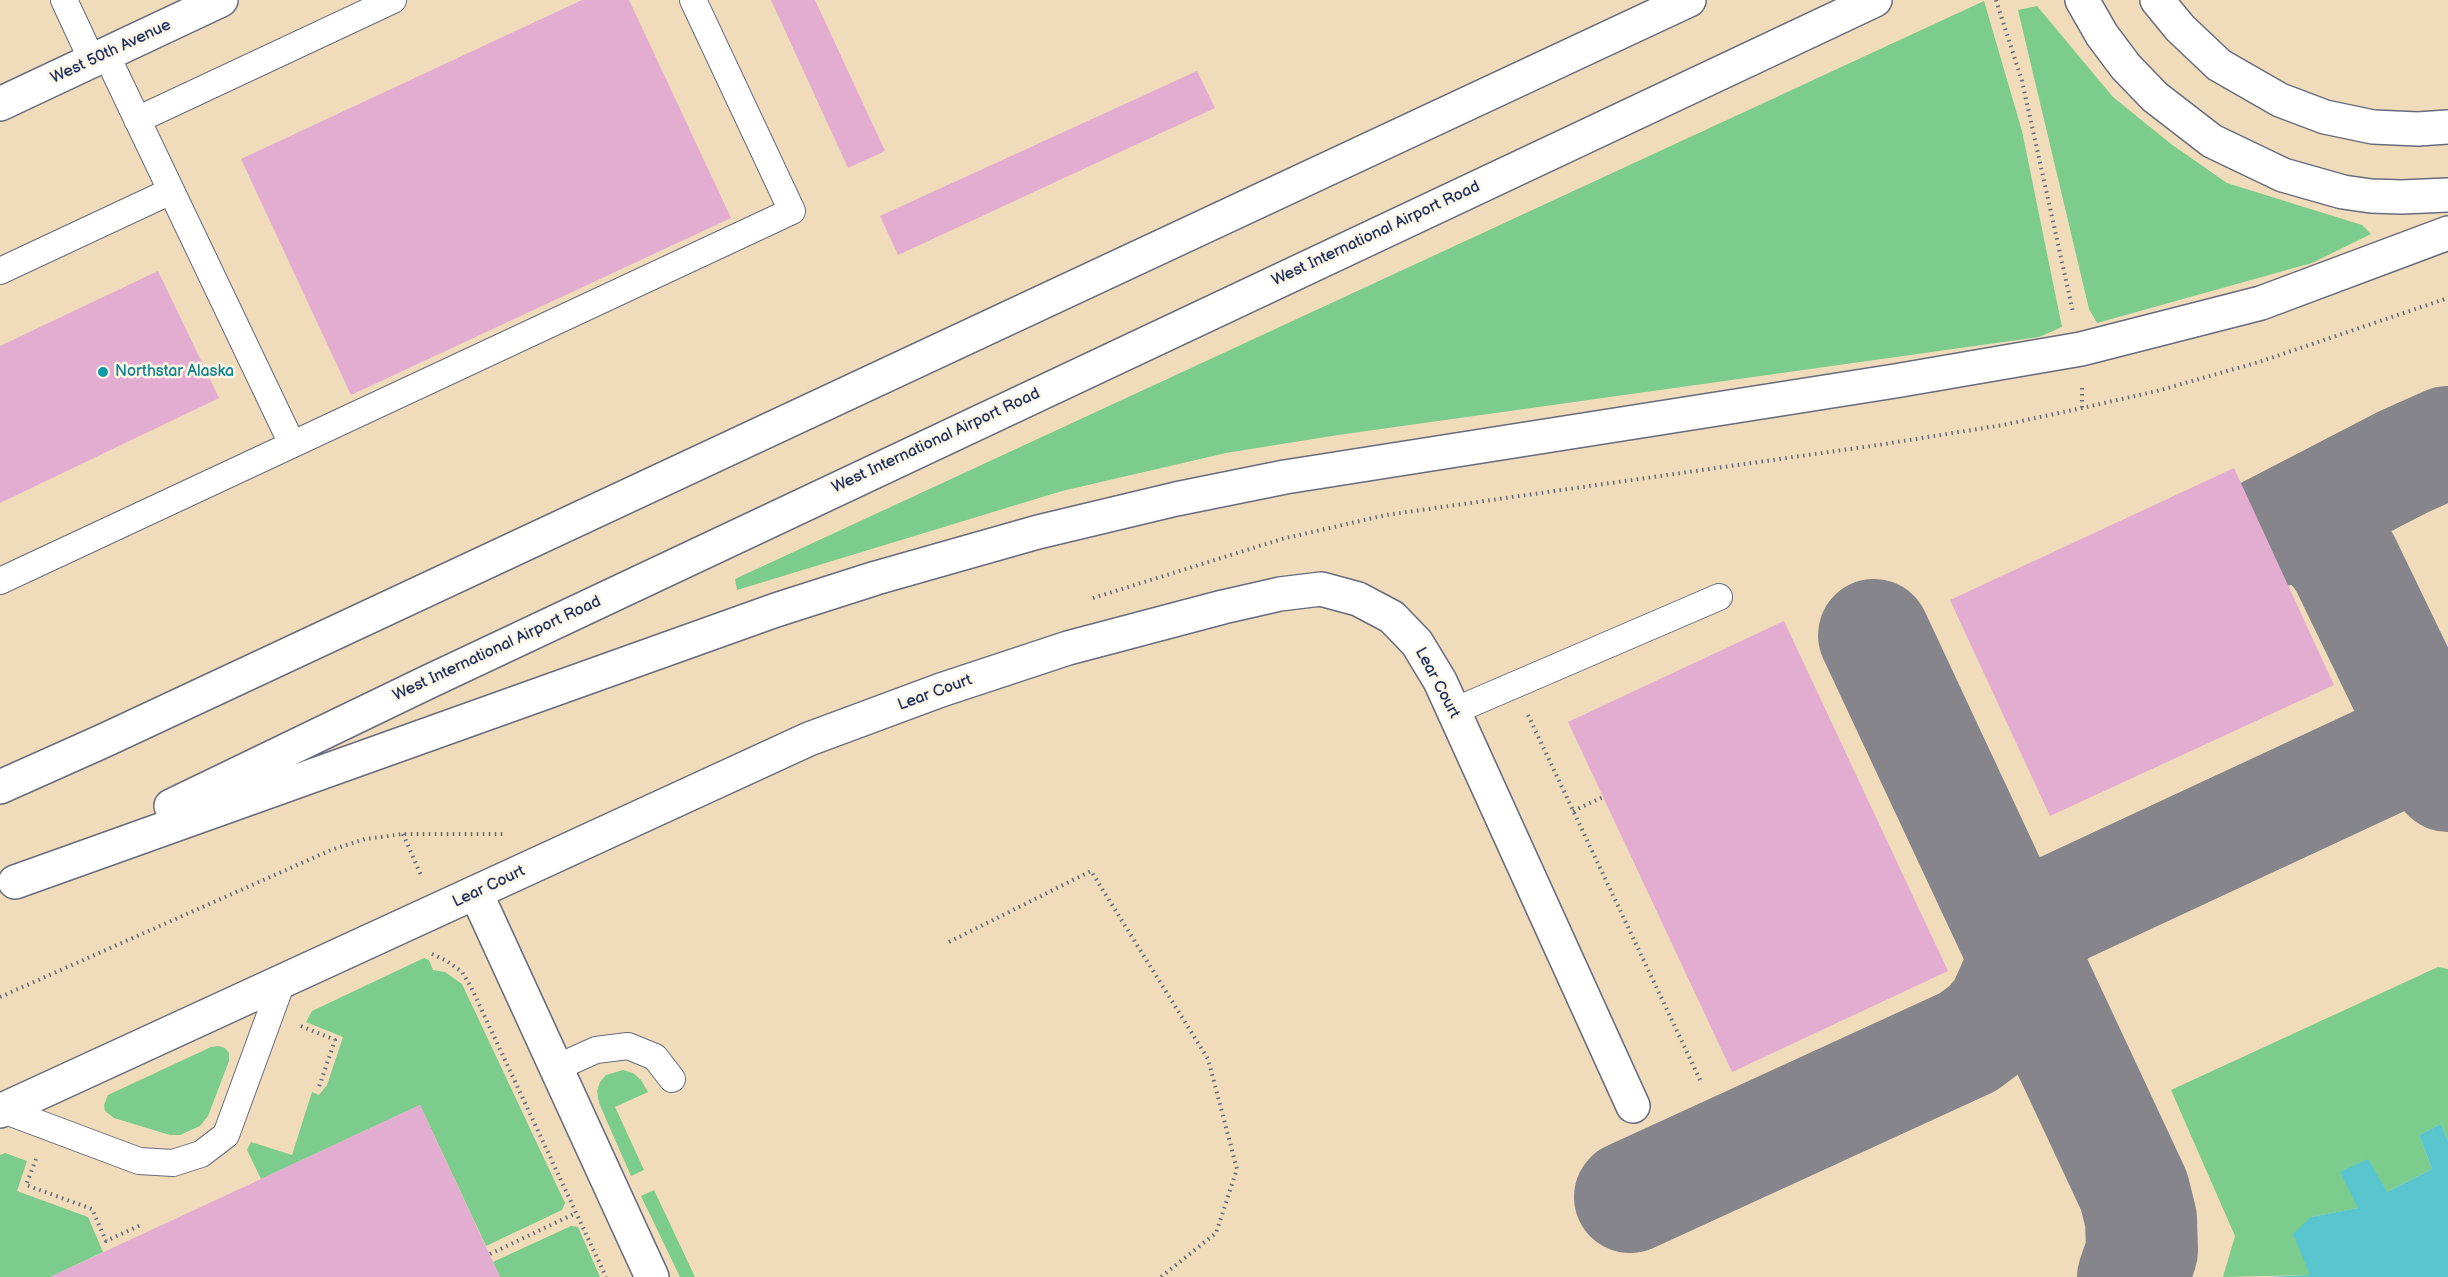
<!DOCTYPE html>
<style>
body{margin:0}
canvas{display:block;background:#f0dbba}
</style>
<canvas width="2448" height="1277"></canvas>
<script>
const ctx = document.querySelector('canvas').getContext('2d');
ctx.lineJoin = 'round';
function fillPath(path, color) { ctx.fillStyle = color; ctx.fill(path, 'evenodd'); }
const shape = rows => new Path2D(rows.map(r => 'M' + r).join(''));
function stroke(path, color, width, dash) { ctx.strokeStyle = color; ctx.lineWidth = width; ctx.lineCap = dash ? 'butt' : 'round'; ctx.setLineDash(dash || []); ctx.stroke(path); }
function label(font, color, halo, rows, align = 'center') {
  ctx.font = font + ' "Balsamiq Sans",sans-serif'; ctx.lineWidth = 5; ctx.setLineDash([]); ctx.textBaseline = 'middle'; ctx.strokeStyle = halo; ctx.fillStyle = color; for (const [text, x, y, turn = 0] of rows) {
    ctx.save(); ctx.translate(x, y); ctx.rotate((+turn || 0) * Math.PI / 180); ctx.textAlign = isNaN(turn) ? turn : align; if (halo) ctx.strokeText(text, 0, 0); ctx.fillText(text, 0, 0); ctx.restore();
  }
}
const green = shape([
 [1984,1,2022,131,2062,327,2039,337,1338,435,1226,453,1062,491,737,590,735,579],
 [2037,6,2113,97,2171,144,2227,183,2362,225,2371,234,2312,263,2097,323,2089,309,2018,10],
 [424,958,429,960,433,970,445,972,462,984,565,1203,562,1210,486,1246,420,1105,261,1179,247,1150,251,1142,292,1155,312,1092,319,1095,327,1085,343,1037,306,1022,312,1011],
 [2438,967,2448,969,2448,1141,2441,1124,2419,1135,2432,1169,2387,1192,2341,1171,2359,1208,2311,1217,2310,1275,2223,1277,2235,1236,2171,1090],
 [219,1046,225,1048,229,1053,229,1061,208,1116,200,1126,180,1135,170,1135,114,1118,105,1111,104,1105,108,1095,211,1047],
 [623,1070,633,1073,641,1080,648,1092,615,1107,644,1170,631,1176,599,1103,597,1091,600,1082,606,1075],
 [5,1153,27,1161,17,1191,88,1217,103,1252,50,1277,0,1277,0,1155],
 [654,1190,695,1277,680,1277,641,1196],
 [571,1226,578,1227,600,1277,500,1277,493,1262]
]);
const water = shape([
 [2441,1124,2448,1141,2448,1277,2268,1277,2310,1275,2293,1234,2311,1217,2358,1208,2340,1172,2368,1159,2387,1192,2432,1169,2419,1135]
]);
const taxiway = shape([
 [2268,532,2292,528,2313,532,2330,543,2344,561,2448,776],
 [2268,532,2403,462,2448,442],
 [1874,635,2134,1191,2141,1219,2142,1251,2133,1277],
 [1998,900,2013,909,2035,914,2057,911,2388,757,2401,745,2416,711],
 [1630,1197,1968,1042,1988,1027,2003,1009,2039,928,2057,911]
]);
const building = shape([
 [582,0,629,0,731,218,351,395,241,159],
 [771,0,815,0,885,151,848,168],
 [1197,71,1215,108,898,255,880,216],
 [158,271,219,398,0,503,0,346],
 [2234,468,2334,685,2050,816,1950,600],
 [1784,621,1948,971,1732,1072,1568,722],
 [420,1105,500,1277,50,1277,261,1179]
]);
const path = shape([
 [1996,0,2022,81,2073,312],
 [2082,388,2082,408],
 [1093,598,1282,539,1386,515,1878,445,2003,425,2082,408,2157,391,2259,362,2448,298],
 [1528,715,1702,1084],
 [1573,811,1603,797],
 [403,834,421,875],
 [949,942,1091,871,1208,1059,1237,1169,1216,1233,1161,1277],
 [432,954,447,961,462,972,471,987,606,1277],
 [0,997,331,850,365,839,403,834,505,834],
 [301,1026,335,1040,319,1087],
 [36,1159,26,1185,92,1209,106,1241,143,1224],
 [490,1254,576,1213]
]);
const lane = shape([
 [64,0,92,60],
 [106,54,292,444],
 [137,120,393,0],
 [0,271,171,191],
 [0,581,792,211,693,0],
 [1454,711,1719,597],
 [556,1068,596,1050,628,1046,655,1057,672,1079],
 [3,1110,139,1161,173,1163,201,1154,226,1135,282,982]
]);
const street = shape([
 [0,104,221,0],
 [476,893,652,1277],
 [0,1111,809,739,941,690,1068,648,1223,607,1280,594,1321,589,1358,599,1392,617,1417,643,1440,681,1633,1106]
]);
const secondary = shape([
 [2082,0,2102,35,2126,67,2155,97,2212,141,2283,175,2343,192,2371,196,2402,197,2448,195],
 [2157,0,2180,28,2219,65,2280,100,2325,117,2373,127,2418,129,2448,127]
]);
const primary = shape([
 [0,787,103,741,1689,0],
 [171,806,428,682,1875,0],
 [15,882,776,610,876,578,1038,532,1176,499,1285,477,1895,381,2081,349,2261,303,2448,233]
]);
const markers = [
 [103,372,6,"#0f9aa8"]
];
const streetNames = [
 ["West 50th Avenue",111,52,-25],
 ["West International Airport Road",1376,234,-25],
 ["West International Airport Road",936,441,-25],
 ["West International Airport Road",497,649,-25],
 ["Lear Court",1437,683,62],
 ["Lear Court",935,693,-20],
 ["Lear Court",489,887,-25]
];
const cultureNames = [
 ["Northstar Alaska",115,372]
];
fillPath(green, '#7ccc8d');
fillPath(water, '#58c5cf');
stroke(taxiway, '#86858c', 112);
fillPath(building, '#e3add1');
stroke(lane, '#666b7e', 28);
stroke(street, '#666b7e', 36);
stroke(secondary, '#666b7e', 36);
stroke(primary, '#666b7e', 36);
stroke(path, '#666b7e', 4, [1.5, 4.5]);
stroke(lane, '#fff', 26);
stroke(street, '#fff', 33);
stroke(secondary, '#fff', 33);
stroke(primary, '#fff', 33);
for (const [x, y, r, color] of markers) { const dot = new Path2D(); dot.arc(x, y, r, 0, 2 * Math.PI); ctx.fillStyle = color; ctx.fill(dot); stroke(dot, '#fcf5e5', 2); }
label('16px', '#1b2f5e', '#fcf5e5', streetNames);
label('16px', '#0d838f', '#fcf5e5', cultureNames, 'left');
</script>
